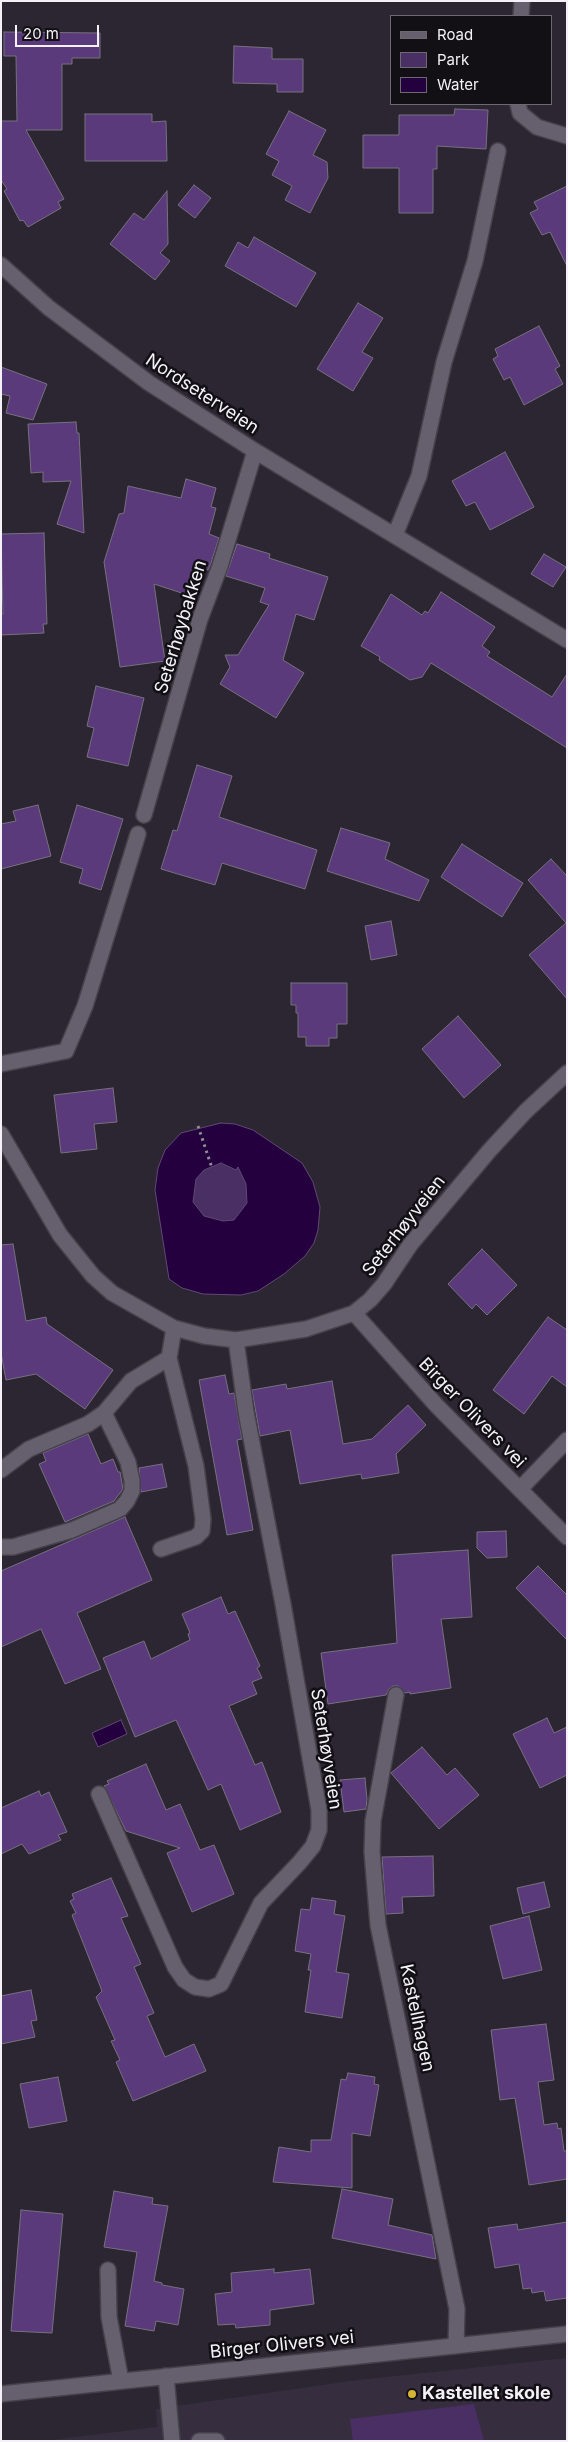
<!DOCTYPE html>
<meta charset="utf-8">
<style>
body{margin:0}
#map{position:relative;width:568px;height:2442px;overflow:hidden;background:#2b2632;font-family:Inter,sans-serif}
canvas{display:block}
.frame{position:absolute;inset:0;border:2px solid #f4f1f9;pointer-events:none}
.legend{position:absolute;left:390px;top:15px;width:162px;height:90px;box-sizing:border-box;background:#121015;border:1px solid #6c6a70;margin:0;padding:6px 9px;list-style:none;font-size:15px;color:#f4f1f9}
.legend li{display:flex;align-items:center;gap:10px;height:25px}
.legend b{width:25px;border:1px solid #6c6a70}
.scale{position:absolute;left:15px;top:25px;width:84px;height:22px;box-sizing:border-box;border:2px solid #f4f1f9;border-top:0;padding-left:6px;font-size:15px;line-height:18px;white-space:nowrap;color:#f4f1f9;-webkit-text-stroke:4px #121015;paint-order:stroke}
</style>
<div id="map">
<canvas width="568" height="2442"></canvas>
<div class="frame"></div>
<ul class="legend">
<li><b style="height:6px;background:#66606e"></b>Road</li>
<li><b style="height:14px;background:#492f63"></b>Park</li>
<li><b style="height:14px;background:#24003e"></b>Water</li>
</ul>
<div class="scale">20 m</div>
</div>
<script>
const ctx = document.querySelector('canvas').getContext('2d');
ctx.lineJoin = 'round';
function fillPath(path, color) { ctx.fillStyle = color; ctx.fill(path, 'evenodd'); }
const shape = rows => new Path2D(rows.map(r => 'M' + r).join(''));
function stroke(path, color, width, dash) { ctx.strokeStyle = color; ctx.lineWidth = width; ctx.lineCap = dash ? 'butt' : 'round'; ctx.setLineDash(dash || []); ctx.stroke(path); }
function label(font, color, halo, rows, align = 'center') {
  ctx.font = font + ' Inter,sans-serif'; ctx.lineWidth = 5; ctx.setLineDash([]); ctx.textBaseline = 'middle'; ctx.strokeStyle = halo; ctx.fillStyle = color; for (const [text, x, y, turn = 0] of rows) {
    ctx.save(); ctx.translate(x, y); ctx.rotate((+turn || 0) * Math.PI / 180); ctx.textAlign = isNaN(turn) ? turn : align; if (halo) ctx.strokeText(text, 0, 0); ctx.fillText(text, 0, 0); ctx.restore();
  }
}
const built = shape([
 [567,2358,567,2441,43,2441,157,2427,156,2409,358,2380]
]);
const green = shape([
 [221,1163,235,1170,238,1167,246,1184,247,1203,234,1220,223,1221,204,1216,193,1202,196,1179,204,1170],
 [474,2404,484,2441,353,2441,350,2419]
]);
const water = shape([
 [221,1123,235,1124,253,1130,302,1163,313,1182,320,1207,318,1230,314,1243,305,1256,284,1274,258,1291,241,1295,203,1294,182,1288,169,1279,155,1190,158,1168,165,1150,181,1133,221,1123],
 [221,1163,236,1170,238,1167,246,1184,247,1203,234,1220,223,1221,204,1216,193,1202,196,1179,204,1170,221,1163],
 [121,1720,127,1734,98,1747,92,1733,121,1720]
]);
const building = shape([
 [4,32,100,33,100,58,72,58,72,64,62,64,62,130,26,130,64,199,58,202,61,208,28,227,23,220,20,221,4,191,7,189,1,180,1,121,17,121,16,56,4,56,4,32],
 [234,46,272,48,272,59,303,59,303,92,277,92,277,84,233,83,234,46],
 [455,109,488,110,486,149,437,146,437,169,433,169,433,213,399,213,399,168,363,168,363,135,399,135,399,115,454,115,455,109],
 [289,111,326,130,313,155,327,162,328,178,310,213,285,200,292,186,272,175,279,161,266,154,289,111],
 [85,114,152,114,152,122,166,121,167,161,85,161,85,114],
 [194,185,211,198,195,218,178,205,194,185],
 [567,186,567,266,550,232,542,235,530,213,538,209,534,202,567,186],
 [167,191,168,244,160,253,170,261,155,280,110,244,134,213,144,220,167,191],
 [254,237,316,273,296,307,225,266,238,242,248,248,254,237],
 [358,303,383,318,362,352,373,358,353,391,317,369,358,303],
 [539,326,560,366,555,369,563,384,524,405,510,377,504,380,493,359,498,356,495,349,539,326],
 [1,367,47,384,33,420,6,413,10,396,1,394,1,367],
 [76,422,77,433,79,433,84,533,57,524,71,481,43,482,43,472,31,473,28,424,76,422],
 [505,452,534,507,490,530,475,502,466,506,452,481,505,452],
 [186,479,216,488,211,507,216,508,209,534,219,538,211,563,208,570,203,569,194,597,154,584,165,661,120,667,104,562,119,514,124,513,128,486,181,498,186,479],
 [44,533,47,624,43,624,44,633,1,635,1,614,3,614,1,534,44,533],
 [237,544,270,554,269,558,328,577,314,620,296,614,283,660,304,673,276,718,220,684,230,667,225,655,238,655,269,605,260,602,265,588,226,576,237,544],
 [544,554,566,567,553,587,531,574,544,554],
 [441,592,495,627,482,646,490,652,487,656,552,697,567,674,567,748,431,663,422,677,410,680,379,660,380,657,361,646,391,594,422,615,425,611,428,613,441,592],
 [96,686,144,698,128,766,87,757,94,728,87,726,96,686],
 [197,765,232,776,219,817,317,850,305,889,222,863,215,885,161,869,173,830,177,831,197,765],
 [38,805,51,856,1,869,1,824,16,821,13,811,38,805],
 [77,805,123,819,101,890,79,883,83,869,60,862,77,805],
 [341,828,390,843,385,859,429,880,419,901,327,871,341,828],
 [462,844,523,883,502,917,441,877,462,844],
 [551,859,567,876,567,999,529,955,566,923,528,880,551,859],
 [391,921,397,955,371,960,365,926,391,921],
 [291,983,347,983,347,1024,337,1024,337,1038,329,1038,329,1046,306,1046,306,1037,298,1037,298,1013,296,1013,296,1005,291,1005,291,983],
 [458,1016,501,1065,464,1098,422,1049,458,1016],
 [113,1088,117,1122,94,1124,97,1149,61,1153,54,1095,113,1088],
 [13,1244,26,1321,46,1317,47,1324,113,1370,85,1409,36,1374,6,1380,1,1353,1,1245,13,1244],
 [482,1249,517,1285,487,1315,476,1304,472,1309,448,1284,482,1249],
 [548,1317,567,1330,567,1387,552,1376,524,1414,493,1390,548,1317],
 [225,1375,229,1394,234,1393,242,1439,237,1440,253,1530,227,1535,199,1380,225,1375],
 [332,1381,343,1444,372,1439,408,1405,426,1425,396,1454,399,1473,362,1479,361,1474,300,1484,290,1430,260,1436,252,1390,286,1384,287,1389,332,1381],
 [88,1434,101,1464,113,1459,118,1472,120,1472,123,1489,114,1501,65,1522,39,1464,46,1461,43,1453,88,1434],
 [162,1464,167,1487,141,1492,139,1468,162,1464],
 [125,1517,152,1580,77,1613,101,1669,65,1684,41,1629,1,1647,1,1571,125,1517],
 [506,1531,507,1557,487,1558,477,1548,477,1532,506,1531],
 [468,1550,472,1617,441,1619,451,1688,410,1694,410,1692,405,1693,398,1686,393,1686,389,1689,386,1695,328,1704,321,1653,397,1643,392,1555,468,1550],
 [538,1566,567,1595,567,1640,516,1588,538,1566],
 [221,1597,228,1614,235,1611,260,1666,257,1668,262,1678,252,1682,257,1694,229,1706,255,1765,262,1762,281,1812,240,1830,221,1784,208,1790,176,1720,135,1737,103,1658,144,1641,151,1659,190,1640,188,1634,190,1633,182,1614,221,1597],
 [547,1718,554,1733,567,1727,567,1775,540,1788,513,1734,547,1718],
 [422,1747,447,1775,455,1768,479,1795,439,1829,391,1773,422,1747],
 [146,1764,166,1810,180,1804,200,1850,214,1845,234,1894,192,1912,167,1853,180,1848,126,1831,104,1786,109,1784,107,1781,146,1764],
 [365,1778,367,1799,366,1809,344,1812,340,1780,365,1778],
 [39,1791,41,1796,49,1792,67,1832,58,1835,61,1840,29,1854,22,1844,1,1854,1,1808,39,1791],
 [433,1856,434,1896,402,1897,403,1913,386,1914,382,1857,433,1856],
 [111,1878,128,1916,121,1918,141,1964,134,1967,154,2013,147,2016,165,2057,194,2044,206,2071,133,2101,116,2062,120,2060,111,2041,115,2040,96,1997,102,1991,72,1915,76,1913,70,1901,74,1899,72,1894,111,1878],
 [544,1882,550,1907,523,1914,517,1888,544,1882],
 [312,1898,336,1901,334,1914,345,1916,336,1972,349,1974,342,2018,305,2012,311,1970,308,1970,311,1954,295,1951,301,1909,310,1910,312,1898],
 [529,1916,542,1970,503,1979,490,1926,529,1916],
 [31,1990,37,2020,31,2021,35,2037,1,2044,1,1996,31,1990],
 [546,2024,554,2080,538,2082,544,2125,557,2123,558,2129,561,2128,564,2151,567,2151,567,2179,529,2185,515,2098,500,2100,491,2030,546,2024],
 [348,2073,375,2077,374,2084,379,2085,370,2136,352,2133,352,2188,273,2182,279,2147,311,2152,311,2140,331,2140,341,2079,346,2080,348,2073],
 [58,2077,67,2121,29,2128,20,2084,58,2077],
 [342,2189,393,2199,388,2225,432,2235,436,2259,332,2238,342,2189],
 [114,2191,153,2198,152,2204,168,2206,154,2281,162,2283,162,2285,184,2289,178,2325,156,2321,154,2331,125,2326,137,2252,104,2247,114,2191],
 [21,2210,63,2214,52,2333,11,2331,21,2210],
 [567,2222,567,2298,546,2301,544,2291,532,2293,531,2288,523,2289,519,2264,495,2268,488,2228,517,2224,518,2230,567,2222],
 [274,2269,274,2273,310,2269,314,2304,270,2310,270,2325,236,2328,235,2324,218,2325,215,2294,232,2292,231,2273,274,2269]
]);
const path = shape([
 [198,1126,212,1168]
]);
const minor = shape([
 [521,16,522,1],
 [518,104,520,113,537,127,567,136],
 [1,265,49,308,149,383,255,451,567,640],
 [395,535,419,476,444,362,475,261,498,151],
 [144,815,200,619,220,566,255,451],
 [1,1064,66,1051,85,1006,138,834],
 [1,1134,60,1235,93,1276,112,1293,174,1328,204,1336,236,1340,306,1329,354,1313,370,1300,384,1284,410,1245,489,1151,526,1111,567,1073],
 [354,1313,437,1406,567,1537],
 [1,1470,29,1449,88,1424,104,1413,131,1381,169,1358],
 [520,1489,567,1440],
 [1,1547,13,1547,72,1530,120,1509,127,1501,132,1491,132,1481,128,1462,104,1413],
 [161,1549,196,1537,202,1531,203,1519,196,1466,169,1358,174,1328],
 [396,1695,373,1821,372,1852,378,1925,457,2309,456,2346],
 [99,1794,175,1967,184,1980,195,1987,209,1989,221,1984,261,1903,300,1862,313,1846,319,1830,319,1810,283,1604,246,1412,236,1340],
 [108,2270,109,2317,121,2381],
 [166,2376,172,2441],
 [1,2394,567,2334],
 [199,2441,217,2441]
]);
const markers = [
 [412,2394,5,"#d5b535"]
];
const streetNames = [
 ["Nordseterveien",202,394,33],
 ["Seterhøybakken",181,627,-73],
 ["Seterhøyveien",404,1226,-52],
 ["Birger Olivers vei",472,1413,46],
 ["Seterhøyveien",326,1749,81],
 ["Kastellhagen",417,2018,78],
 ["Birger Olivers vei",282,2345,-6]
];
const poiNames = [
 ["Kastellet skole",422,2394]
];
fillPath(built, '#362e3f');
fillPath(green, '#492f63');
fillPath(water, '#24003e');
stroke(water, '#624876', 1);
fillPath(building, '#5a3a7b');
stroke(building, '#77717f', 1);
stroke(minor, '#45414a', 18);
stroke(path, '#918d97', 3, [2.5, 4]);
stroke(minor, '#66606e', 15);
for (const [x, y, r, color] of markers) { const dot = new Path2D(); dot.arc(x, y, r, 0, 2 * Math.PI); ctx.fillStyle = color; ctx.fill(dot); stroke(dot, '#121015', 2); }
label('18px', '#f4f1f9', '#121015', streetNames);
label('bold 18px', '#f4f1f9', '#121015', poiNames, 'left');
</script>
